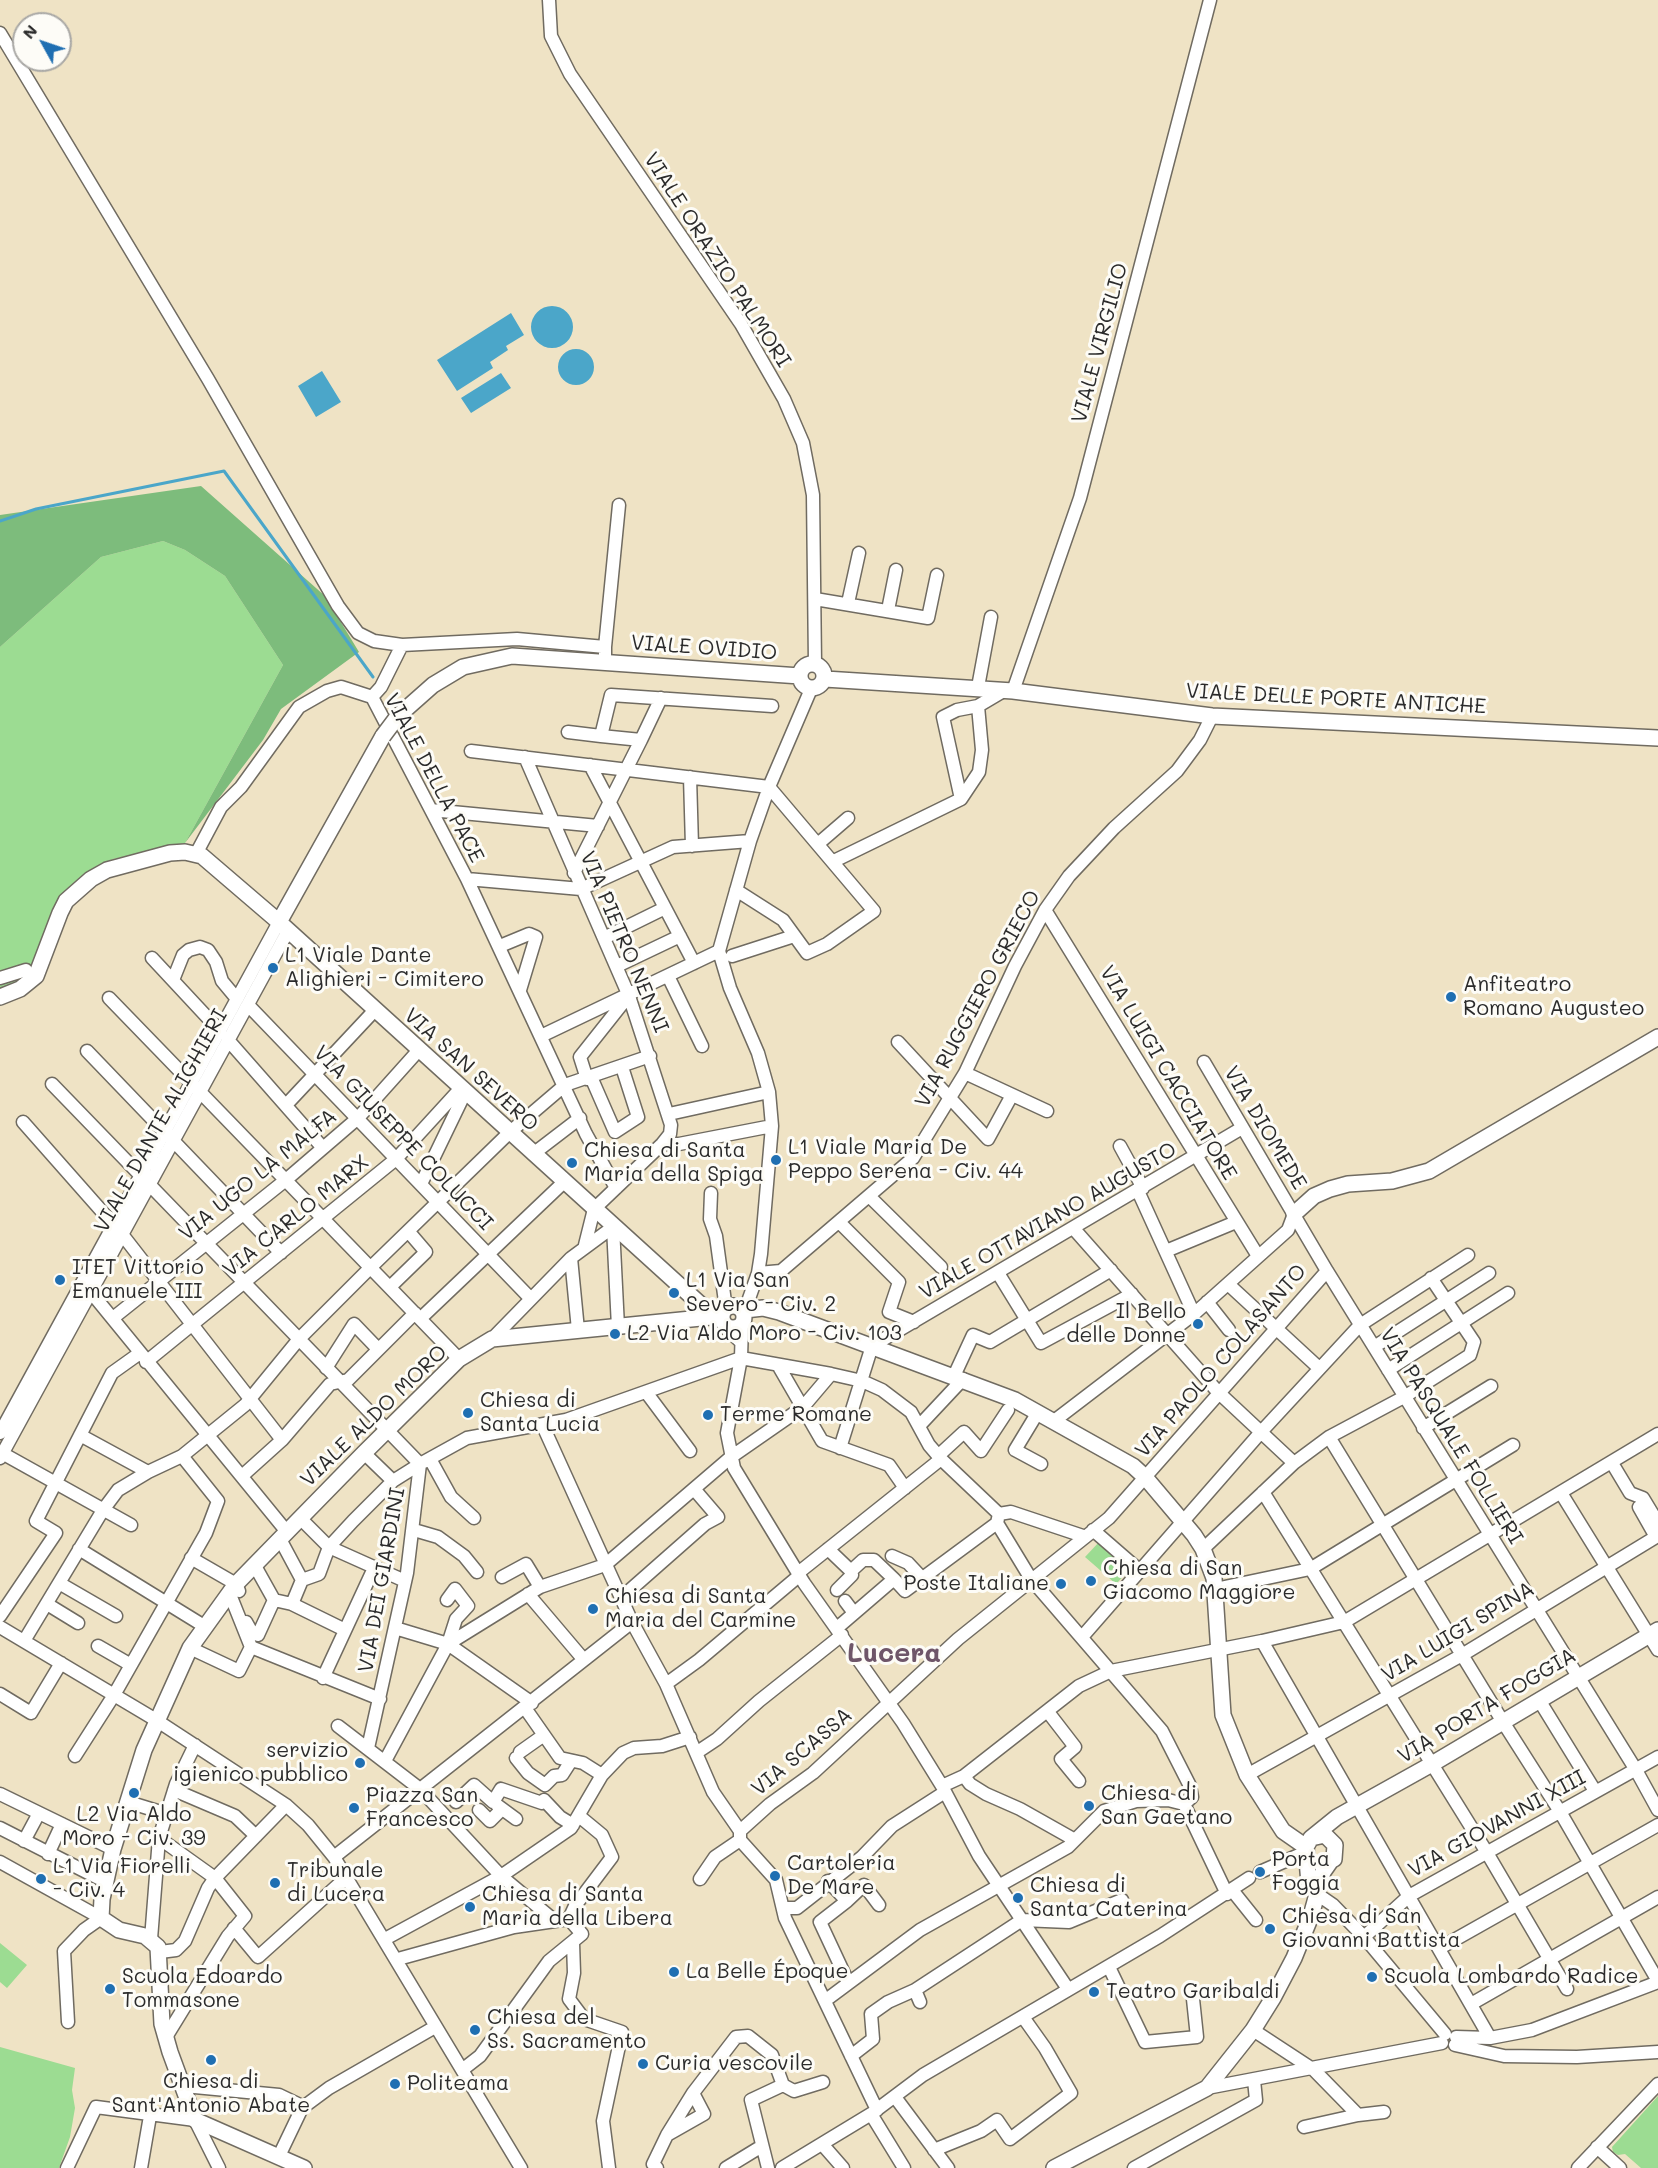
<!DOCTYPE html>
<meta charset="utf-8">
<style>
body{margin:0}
#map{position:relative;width:1658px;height:2168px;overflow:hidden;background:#efe3c5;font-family:Mali,sans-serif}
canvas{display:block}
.north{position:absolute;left:12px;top:12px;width:60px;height:60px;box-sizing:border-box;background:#fdfcf7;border:2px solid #a9a8a5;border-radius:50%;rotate:310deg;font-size:16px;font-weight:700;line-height:24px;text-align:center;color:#2b2b2b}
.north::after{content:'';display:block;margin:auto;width:21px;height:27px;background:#1f6fb2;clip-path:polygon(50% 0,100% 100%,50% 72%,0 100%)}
</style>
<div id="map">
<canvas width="1658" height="2168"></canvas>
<div class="north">N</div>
</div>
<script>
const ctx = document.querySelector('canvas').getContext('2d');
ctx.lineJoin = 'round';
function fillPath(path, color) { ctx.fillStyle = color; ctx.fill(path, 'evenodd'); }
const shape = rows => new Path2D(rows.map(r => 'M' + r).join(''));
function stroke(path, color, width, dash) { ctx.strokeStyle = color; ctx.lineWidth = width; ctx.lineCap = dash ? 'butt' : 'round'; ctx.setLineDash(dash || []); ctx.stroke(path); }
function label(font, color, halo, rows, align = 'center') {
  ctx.font = font + ' Mali,sans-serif'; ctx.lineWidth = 6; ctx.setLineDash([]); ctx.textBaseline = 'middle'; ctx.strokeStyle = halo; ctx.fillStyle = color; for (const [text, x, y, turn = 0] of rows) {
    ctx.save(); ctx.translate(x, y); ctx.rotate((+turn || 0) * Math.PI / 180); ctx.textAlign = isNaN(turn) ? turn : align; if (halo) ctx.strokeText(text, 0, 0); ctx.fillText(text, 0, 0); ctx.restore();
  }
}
const green = shape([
 [163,541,185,550,225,576,283,665,185,843,113,859,81,877,55,907,35,965,17,984,0,991,0,647,101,557],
 [1100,1541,1131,1568,1116,1584,1085,1557],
 [0,1943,27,1965,7,1988,0,1982],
 [0,2047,75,2068,72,2090,75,2108,70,2137,59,2168,0,2168],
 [1658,2096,1658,2168,1641,2168,1625,2154,1618,2155,1613,2152,1612,2147]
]);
const forest = shape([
 [201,486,325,596,359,652,281,709,263,740,185,843,283,665,225,576,185,550,163,541,101,557,0,647,0,515]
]);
const water = shape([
 '531 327a21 21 0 1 1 42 0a21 21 0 1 1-42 0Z',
 [511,313,524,335,506,346,508,350,490,362,493,368,457,391,437,360],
 '558 367a18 18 0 1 1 36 0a18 18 0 1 1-36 0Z',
 [322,371,341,402,316,417,298,386],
 [501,373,511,388,471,413,461,398]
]);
const stream = shape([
 [0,521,36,509,224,471,373,677]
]);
const minor = shape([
 [549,0,551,36,570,74,741,324,784,399,803,443,813,495,815,664],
 [0,33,208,379,338,606,358,633,374,641,402,645,517,639,605,647,605,663],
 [815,599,928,618,937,575],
 [848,603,859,553],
 [888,610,896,570],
 [605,647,619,505],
 [978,687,991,617],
 [1013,691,1080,498,1210,0],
 [372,697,381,687,402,645],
 [568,732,601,736],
 [641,740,661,698],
 [471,751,769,787,874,911,827,944,807,953,783,920,736,890],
 [525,757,629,996,671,1125,670,1134,662,1144,594,1209,585,1245],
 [590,765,694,963],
 [690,777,692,846],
 [961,799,943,717,957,710,978,706],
 [431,810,598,826],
 [819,843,848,818],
 [196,854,221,807,241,787,299,707,327,691,341,687,372,697,467,879,586,1134,616,1188],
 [834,861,961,799,979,772,982,750,978,706,1005,690],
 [574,873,641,740,601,736,611,695,772,706],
 [467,879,581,889,673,847,750,841],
 [1045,910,1258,1256],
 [604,938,665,908],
 [500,946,529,934,536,937,520,990],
 [732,956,794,936],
 [152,958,220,1031],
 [617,966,680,936],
 [668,976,702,1046],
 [0,978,26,970],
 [173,980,183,955,189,950,200,947,208,950,216,962,222,981,237,999],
 [109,998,459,1359],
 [248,1005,531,1299],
 [541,1036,719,951],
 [228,1040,323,1148],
 [898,1042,988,1139,1012,1095],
 [87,1051,281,1253],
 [1204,1062,1327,1271,1636,1770,1658,1810],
 [965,1073,1047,1111],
 [591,1077,615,1132,638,1117,622,1067],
 [587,1079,580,1057,626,999],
 [52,1084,420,1464,407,1573,368,1748],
 [286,1105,374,1011],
 [669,1114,769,1092],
 [23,1122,121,1233,282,1440],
 [662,1144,679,1144,772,1126],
 [1120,1146,1143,1188],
 [533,1154,580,1118],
 [421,1184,465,1093],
 [1138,1191,1194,1314],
 [711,1193,710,1219,716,1236,726,1309],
 [870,1197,941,1267],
 [840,1223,899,1282,889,1312,914,1322],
 [1074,1229,1218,1392,1294,1463],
 [1166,1251,1236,1222],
 [571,1258,578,1330],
 [758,1273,781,1271,913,1158,965,1073,1015,966,1045,910,1069,876,1114,828,1177,771,1200,740,1212,716],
 [998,1273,1041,1343,1132,1294],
 [1228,1284,1319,1368],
 [390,1287,426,1252,408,1231],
 [90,1291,287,1532],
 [1207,1302,1229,1330],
 [745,1310,758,1273,761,1254,772,1126,769,1092,758,1053,730,988,719,951,750,841,769,787,811,689],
 [113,1318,287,1179,358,1118,418,1051],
 [421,1318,564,1182],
 [742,1325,741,1358,727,1433,734,1468,804,1583,903,1723,942,1786,979,1856,1068,1989],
 [725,1327,741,1342],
 [492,1339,571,1258,613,1227,618,1327],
 [1374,1347,1489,1273],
 [146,1362,396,1159,460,1089],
 [778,1365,822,1441,889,1465,905,1488],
 [326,1368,354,1324,378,1349],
 [1388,1370,1508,1293],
 [954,1376,973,1335,990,1342,1111,1270],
 [646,1392,690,1451],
 [1038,1412,1015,1450,1041,1464],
 [1054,1421,1194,1314,1288,1230,1294,1214],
 [543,1426,632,1622,666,1684,713,1792,740,1831],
 [919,1426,963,1379],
 [1423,1428,1491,1386],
 [0,1433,279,922],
 [80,1435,148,1472],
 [1329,1437,1503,1722,1559,1810,1658,1981],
 [840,1448,872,1346,1242,1128],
 [0,1452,131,1525],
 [364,1453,393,1481],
 [938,1456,964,1432,981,1451,1008,1410],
 [0,1458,288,931],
 [430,1459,451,1497,474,1518],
 [1612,1463,1630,1493,1643,1498,1658,1523],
 [242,1476,282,1440,330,1384,348,1380,415,1313],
 [1263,1492,1486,1851,1567,1989],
 [1561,1493,1658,1650],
 [999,1514,997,1523,1031,1579,1162,1731,1190,1786,1192,1797,1184,1804],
 [999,1514,1011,1512,1083,1536],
 [300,1518,329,1547,405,1581],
 [414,1530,438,1537,464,1556,477,1572],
 [1093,1530,1139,1570],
 [280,1539,302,1580],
 [79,1549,204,1626],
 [828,1549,851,1571,863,1560,874,1560,894,1579],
 [1203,1549,1294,1463,1329,1437,1404,1397,1470,1355,1474,1342,1431,1278],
 [892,1556,908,1563,922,1578],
 [191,1558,236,1584,239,1591],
 [255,1566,274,1600],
 [798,1573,941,1459],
 [502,1577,526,1564,540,1587],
 [59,1583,116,1616],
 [1215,1589,1310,1569,1513,1445],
 [837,1590,852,1575,851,1571],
 [229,1592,251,1647,380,1699],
 [528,1594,584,1660],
 [621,1598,705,1524,718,1517,694,1489],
 [274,1600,292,1604,345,1630],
 [447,1600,455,1589,468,1606,456,1619,448,1644],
 [845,1601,854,1613],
 [47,1604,78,1623],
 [292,1604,302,1580,319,1574,329,1547,353,1521,393,1481,420,1464,467,1438,566,1420,741,1358,831,1374,862,1381,882,1390,911,1412,929,1445,941,1459,999,1514],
 [0,1616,56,1533,36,1521,112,1373,140,1353],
 [246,1622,251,1631,258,1635,274,1600],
 [0,1627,156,1720,286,1805,308,1825,334,1857,632,1622],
 [395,1628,448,1644,532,1703],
 [837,1628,894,1579,905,1591,997,1523],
 [1082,1637,1261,1432,1360,1325,1468,1255],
 [24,1641,103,1510,118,1490,148,1472,182,1456,245,1405,299,1339,371,1267,510,1132,565,1085,650,1056],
 [1262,1641,1344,1622,1658,1434],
 [98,1646,131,1665],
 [190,1648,239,1671,251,1647],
 [323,1678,374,1568],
 [666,1684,699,1660,800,1575],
 [0,1694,31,1713,61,1663],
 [1539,1700,1595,1791],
 [525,1708,560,1758,583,1763,602,1775],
 [1048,1712,1075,1747,1061,1759,1079,1781],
 [338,1726,420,1789,501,1876,555,1921],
 [520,1752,544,1735],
 [696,1753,717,1739,759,1701,842,1635],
 [75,1756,114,1695,206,1533,218,1501,182,1456],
 [516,1758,528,1773,545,1785,554,1776,562,1775,571,1761],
 [385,1761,448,1644,540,1587,605,1565,731,1457,803,1407,831,1374],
 [1247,1775,1462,1655,1656,1537,1639,1507],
 [964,1776,970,1784,986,1794,1020,1809,1075,1840],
 [942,1786,964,1776,1079,1686,1111,1671,1262,1641,1490,2038],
 [174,1790,235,1816,256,1836],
 [0,1794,113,1849],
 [128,1802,167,1814],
 [456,1802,474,1785,493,1802,501,1789,542,1803,544,1800,560,1817,573,1825],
 [1184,1804,1227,1894],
 [497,1805,516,1819],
 [479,1810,490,1821,502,1809],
 [0,1828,106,1882],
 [740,1831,770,1804,813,1773,958,1639,1109,1518,1327,1271],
 [740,1831,740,1840,776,1880,785,1918,877,2110],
 [159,1838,215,1878,245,1916,228,1936,166,2037],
 [24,1841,39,1813],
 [48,1854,62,1824],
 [334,1857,521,2168],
 [0,1862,101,1918,84,1930,64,1951,68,2022],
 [1260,1872,1306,1852],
 [700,1879,715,1857,740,1840],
 [828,1881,847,1901,864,1885,879,1905],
 [1232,1890,1256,1920],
 [1317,1894,1333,1905,1364,1937,1445,2034],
 [847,1901,820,1922,848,1982],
 [783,1908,797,1908,862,1857,892,1826,945,1792],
 [569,1919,575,1906,612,1857,602,1835,579,1816],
 [234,1928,258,1957,348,1876],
 [1364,1937,1409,1896,1658,1757],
 [151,1939,159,1838,176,1784,195,1745],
 [385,1939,501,1876,571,1828,602,1775,623,1753,634,1748,662,1746,690,1737],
 [573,1943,574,1973,569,1999,584,2019,622,2032,603,2121,609,2168],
 [1440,1948,1658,1825],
 [160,1952,176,1950,185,1941,208,1888,215,1878,286,1805],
 [398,1959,514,1927,555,1921,569,1919,582,1934,549,1961,480,2056,462,2070],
 [1109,1967,1145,2042,1197,2037,1193,1999],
 [915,1990,920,2002],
 [826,2000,920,1930,1068,1847,1104,1811,1136,1801,1168,1800,1184,1804],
 [1471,2004,1658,1897],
 [1253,2030,1314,2070,1358,2115,1304,2127],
 [1456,2037,1490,2038,1532,2030,1658,1982],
 [1455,2045,1504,2056,1577,2057,1658,2052],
 [851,2056,873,2039,871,2014,888,2002,915,1990,1022,1920,1069,1922,1122,1900],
 [783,2085,794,2091,823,2082],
 [184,2086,279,2095,304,2107],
 [1207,2088,1442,2043],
 [895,2097,948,2168],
 [871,2114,904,2168],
 [1358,2115,1384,2112],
 [667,2135,693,2093,736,2037,748,2036,772,2055,783,2085],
 [822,2144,843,2168],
 [1597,2147,1620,2168],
 [934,2150,981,2131,997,2120,1010,2139,1071,2093,1045,2048,1023,2017],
 [279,2156,302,2108,329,2088,435,2027],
 [67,2168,96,2107,195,2120,219,2168],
 [141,2168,150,2116],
 [657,2168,653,2164,667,2135,704,2114,693,2093],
 [726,2168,762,2146],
 [768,2168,751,2100,783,2085],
 [782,2168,871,2114,923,2075,1160,1936,1249,1878],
 [1134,2168,1256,2100,1254,2080],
 [1578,2168,1658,2084]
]);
const major = shape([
 '800 676a12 12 0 1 1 24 0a12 12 0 1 1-24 0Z',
 [825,679,1013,691,1212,716,1658,738],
 [398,716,433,685,463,667,512,656,800,676],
 [279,922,383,736],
 [0,997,20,989,36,976,60,913,66,901,91,879,107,870,170,853,185,852,202,856,279,922,700,1304,721,1316],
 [1294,1214,1314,1196,1330,1189,1348,1184,1392,1181,1429,1171,1658,1037],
 '722 1317a11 11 0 1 1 22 0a11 11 0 1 1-22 0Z',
 [745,1310,763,1308,779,1312,1015,1400,1133,1466,1145,1477,1194,1535,1203,1549,1214,1578,1223,1715,1247,1775,1283,1831,1306,1847],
 [1311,1838,1325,1835,1335,1845,1334,1859,1322,1865],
 [1317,1894,1309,1884,1306,1847,1311,1838,1337,1817,1432,1764,1658,1630],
 [304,2168,195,2120,170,2052,162,2024,158,1947,145,1936,119,1930,101,1918,102,1899,113,1849,144,1750,190,1648,236,1584,364,1453,459,1359,492,1339,721,1316],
 [1054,2168,1207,2088,1253,2030,1273,1998,1294,1958,1311,1916,1323,1872,1330,1862]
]);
const majorBridge = shape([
 [383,736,398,716]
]);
const markers = [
 [273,968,6,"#1f6fb2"],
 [1451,997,6,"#1f6fb2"],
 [776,1160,6,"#1f6fb2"],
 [572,1163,6,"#1f6fb2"],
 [60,1280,6,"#1f6fb2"],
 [674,1293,6,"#1f6fb2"],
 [1198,1324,6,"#1f6fb2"],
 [615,1334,6,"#1f6fb2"],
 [468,1413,6,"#1f6fb2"],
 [708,1415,6,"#1f6fb2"],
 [1091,1581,6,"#1f6fb2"],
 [1061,1584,6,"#1f6fb2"],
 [593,1609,6,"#1f6fb2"],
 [360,1763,6,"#1f6fb2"],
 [134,1793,6,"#1f6fb2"],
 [1089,1806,6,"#1f6fb2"],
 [354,1808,6,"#1f6fb2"],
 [1260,1872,6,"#1f6fb2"],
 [775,1876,6,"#1f6fb2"],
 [41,1879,6,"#1f6fb2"],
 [275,1883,6,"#1f6fb2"],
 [1018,1898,6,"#1f6fb2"],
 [470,1907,6,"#1f6fb2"],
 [1270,1929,6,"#1f6fb2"],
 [674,1972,6,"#1f6fb2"],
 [1372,1977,6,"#1f6fb2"],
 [110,1989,6,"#1f6fb2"],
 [1094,1992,6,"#1f6fb2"],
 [475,2030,6,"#1f6fb2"],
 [211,2060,6,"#1f6fb2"],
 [643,2064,6,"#1f6fb2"],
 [395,2084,6,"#1f6fb2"]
];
const streetNames = [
 ["VIALE ORAZIO PALMORI",717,260,57],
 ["VIALE VIRGILIO",1100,343,-75],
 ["VIALE OVIDIO",704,648,4],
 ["VIALE DELLE PORTE ANTICHE",1336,699,3],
 ["VIALE DELLA PACE",434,778,62],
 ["VIA PIETRO NENNI",624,942,67],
 ["VIA RUGGIERO GRIECO",978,999,-62],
 ["VIA SAN SEVERO",471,1070,42],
 ["VIA LUIGI CACCIATORE",1168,1073,59],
 ["VIALE DANTE ALIGHIERI",161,1121,-61],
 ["VIA DIOMEDE",1265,1128,59],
 ["VIA GIUSEPPE COLUCCI",403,1138,46],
 ["VIA UGO LA MALFA",258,1175,-39],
 ["VIA CARLO MARX",296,1216,-39],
 ["VIALE OTTAVIANO AUGUSTO",1048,1221,-30],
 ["VIA PAOLO COLASANTO",1221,1361,-49],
 ["VIALE ALDO MORO",374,1416,-44],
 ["VIA PASQUALE FOLLIERI",1451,1436,58],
 ["VIA DEI GIARDINI",382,1580,-80],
 ["VIA LUIGI SPINA",1458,1632,-31],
 ["VIA PORTA FOGGIA",1487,1706,-31],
 ["VIA SCASSA",802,1752,-40],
 ["VIA GIOVANNI XIII",1497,1824,-29]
];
const poiNames = [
 ["L1 Viale Dante",285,956],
 ["Alighieri - Cimitero",285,980],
 ["Anfiteatro",1463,985],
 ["Romano Augusteo",1463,1009],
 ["L1 Viale Maria De",788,1148],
 ["Peppo Serena - Civ. 44",788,1172],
 ["Chiesa di Santa",584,1151],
 ["Maria della Spiga",584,1175],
 ["ITET Vittorio",72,1268],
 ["Emanuele III",72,1292],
 ["L1 Via San",686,1281],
 ["Severo - Civ. 2",686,1305],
 ["Il Bello",1186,1312,"right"],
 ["delle Donne",1186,1336,"right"],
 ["L2 Via Aldo Moro - Civ. 103",627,1334],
 ["Chiesa di",480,1401],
 ["Santa Lucia",480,1425],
 ["Terme Romane",720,1415],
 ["Chiesa di San",1103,1569],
 ["Giacomo Maggiore",1103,1593],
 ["Poste Italiane",1049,1584,"right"],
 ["Chiesa di Santa",605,1597],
 ["Maria del Carmine",605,1621],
 ["servizio",348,1751,"right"],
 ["igienico pubblico",348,1775,"right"],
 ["Chiesa di",1101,1794],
 ["San Gaetano",1101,1818],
 ["Piazza San",366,1796],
 ["Francesco",366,1820],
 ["L2 Via Aldo",134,1815,"center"],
 ["Moro - Civ. 39",134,1839,"center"],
 ["Porta",1272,1860],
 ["Foggia",1272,1884],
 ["Cartoleria",787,1864],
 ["De Mare",787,1888],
 ["L1 Via Fiorelli",53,1867],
 ["- Civ. 4",53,1891],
 ["Tribunale",287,1871],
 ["di Lucera",287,1895],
 ["Chiesa di",1030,1886],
 ["Santa Caterina",1030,1910],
 ["Chiesa di Santa",482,1895],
 ["Maria della Libera",482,1919],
 ["Chiesa di San",1282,1917],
 ["Giovanni Battista",1282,1941],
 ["La Belle Époque",686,1972],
 ["Scuola Edoardo",122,1977],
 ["Tommasone",122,2001],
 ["Scuola Lombardo Radice",1384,1977],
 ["Teatro Garibaldi",1106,1992],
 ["Chiesa del",487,2018],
 ["Ss. Sacramento",487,2042],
 ["Curia vescovile",655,2064],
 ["Chiesa di",211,2082,"center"],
 ["Sant'Antonio Abate",211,2106,"center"],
 ["Politeama",407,2084]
];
const districtNames = [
 ["Lucera",894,1654]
];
fillPath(green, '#9cdc92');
fillPath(forest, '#7dbc7c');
fillPath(water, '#4ba6c9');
stroke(stream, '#4ba6c9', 3);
stroke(minor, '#706b61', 15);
stroke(major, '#706b61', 18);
stroke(minor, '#fff', 12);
stroke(major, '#fff', 15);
stroke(majorBridge, '#706b61', 18, []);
stroke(majorBridge, '#fff', 15);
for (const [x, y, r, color] of markers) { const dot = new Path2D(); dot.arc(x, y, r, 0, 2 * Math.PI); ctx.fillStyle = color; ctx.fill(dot); stroke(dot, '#fdfcf7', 2); }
label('21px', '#2b2b2b', '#fdfcf7', streetNames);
label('21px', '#2b2b2b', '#fdfcf7', poiNames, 'left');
label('bold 27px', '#6f5669', '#fdfcf7', districtNames);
</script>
